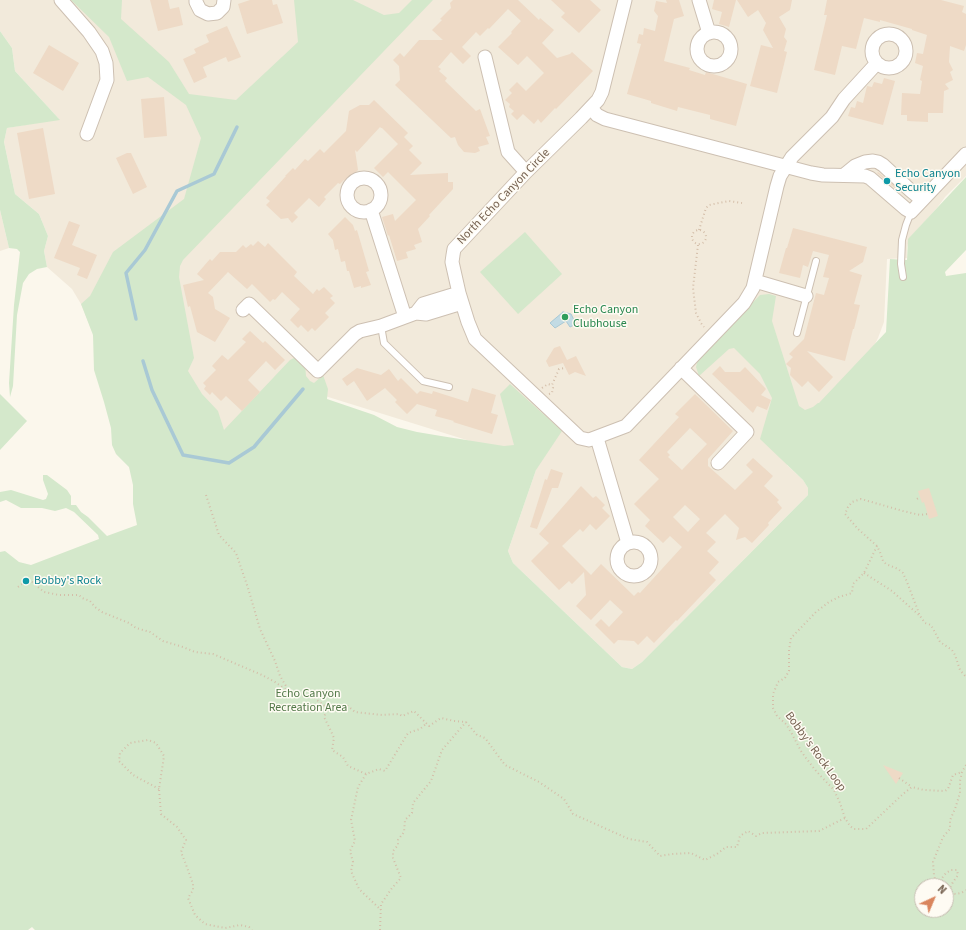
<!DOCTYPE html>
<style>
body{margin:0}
#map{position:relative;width:966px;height:930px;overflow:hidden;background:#fbf7ec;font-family:"Source Sans 3",sans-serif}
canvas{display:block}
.north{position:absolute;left:914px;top:878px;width:40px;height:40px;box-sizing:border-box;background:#fefbf3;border:1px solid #c7bdb2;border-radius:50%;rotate:44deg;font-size:11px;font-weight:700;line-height:16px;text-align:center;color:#756150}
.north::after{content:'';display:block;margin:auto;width:14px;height:18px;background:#d9855d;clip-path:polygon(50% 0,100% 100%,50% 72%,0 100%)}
</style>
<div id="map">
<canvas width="966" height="930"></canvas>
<div class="north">N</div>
</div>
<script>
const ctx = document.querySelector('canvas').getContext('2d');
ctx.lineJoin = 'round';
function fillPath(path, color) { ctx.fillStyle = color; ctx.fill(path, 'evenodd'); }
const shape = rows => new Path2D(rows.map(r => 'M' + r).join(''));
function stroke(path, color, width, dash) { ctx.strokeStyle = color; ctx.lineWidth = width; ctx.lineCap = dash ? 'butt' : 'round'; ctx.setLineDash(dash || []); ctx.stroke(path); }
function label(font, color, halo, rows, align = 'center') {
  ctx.font = font + ' "Source Sans 3",sans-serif'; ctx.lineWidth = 3; ctx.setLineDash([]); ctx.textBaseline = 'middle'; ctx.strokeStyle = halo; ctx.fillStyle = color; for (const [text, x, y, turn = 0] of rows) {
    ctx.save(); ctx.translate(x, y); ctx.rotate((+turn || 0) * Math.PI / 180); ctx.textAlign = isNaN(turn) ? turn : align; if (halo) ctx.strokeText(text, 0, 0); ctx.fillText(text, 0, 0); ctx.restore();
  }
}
const residential = shape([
 [0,0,966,0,966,176,945,197,937,208,909,239,907,248,907,258,887,259,884,322,878,338,871,352,787,465,803,480,808,488,808,495,642,662,632,669,622,667,513,563,508,551,536,470,515,455,325,396,254,470,98,346,81,304,72,289,47,267,44,251,48,236,39,214,15,194,4,142,7,128,59,119,15,71,12,48,0,31],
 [0,210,9,248,0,251]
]);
const green = shape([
 [71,0,122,0,121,19,169,62,189,94,236,100,298,42,294,0,353,0,384,15,399,13,412,0,433,0,183,260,180,266,179,277,194,358,188,371,202,394,218,411,224,430,290,360,298,356,305,363,306,376,310,381,314,383,323,375,328,389,327,399,374,415,397,427,417,432,441,436,504,446,514,445,500,394,510,384,562,431,536,470,508,551,513,563,622,667,632,669,642,662,808,495,808,488,803,480,760,439,772,398,760,374,734,348,729,349,699,376,696,367,698,359,760,295,769,294,776,296,772,321,799,406,805,410,813,407,818,403,819,403,886,332,890,259,907,260,908,239,966,177,966,250,945,272,946,276,966,273,966,930,35,930,32,927,28,930,0,930,0,552,5,551,19,562,31,565,99,539,98,535,74,512,66,508,55,511,42,508,21,508,6,500,0,502,0,492,11,490,43,500,46,499,48,494,43,480,43,475,47,475,67,490,71,496,71,505,76,505,81,512,88,517,107,536,137,525,133,504,133,485,129,467,116,454,112,445,111,428,104,402,94,370,93,335,81,304,90,296,113,252,184,199,201,138,186,105,148,77,127,81,109,37],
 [922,886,946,886,946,910,922,910],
 [0,31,12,48,15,71,60,120,7,128,4,142,15,194,39,214,48,236,44,251,47,267,37,269,29,274,23,283,17,315,13,386,10,397,9,383,14,305,20,252,17,249,9,248,0,210],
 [525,232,562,274,518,314,480,272],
 [0,394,27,421,0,450]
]);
const water = shape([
 [563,312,571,314,576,324,570,327,566,321,555,328,550,323,563,312]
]);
const stream = shape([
 [136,319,126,273,145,250,177,191,214,174,237,127],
 [143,361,152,390,183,455,229,463,254,447,303,389]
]);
const building = shape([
 [150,0,168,0,170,9,179,7,183,25,158,31],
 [250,0,272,0,273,5,277,4,283,23,247,34,238,4],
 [453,0,518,0,539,20,540,18,554,30,542,43,557,58,570,54,572,52,593,71,556,109,555,108,541,123,538,119,534,124,523,114,517,120,511,114,514,111,509,107,510,104,505,100,512,93,509,90,517,82,526,91,544,73,527,56,518,65,498,47,512,33,511,32,521,21,508,9,489,29,488,28,480,36,476,32,462,47,471,56,463,64,451,52,438,67,441,69,439,71,447,78,445,81,476,111,480,109,490,136,486,137,489,144,478,147,480,151,475,153,464,152,458,145,455,137,451,138,395,85,400,80,399,66,393,60,400,53,404,57,419,40,443,40,432,30,442,20,440,19,451,8,450,3],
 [551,0,590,0,601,10,579,33,561,17,565,13],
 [666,0,679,0,684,16,674,19,664,61,690,68,689,70,705,75,706,72,747,84,736,126,710,119,710,115,678,107,677,111,651,103,651,101,627,94,641,44,637,43,639,34,643,35,644,28,655,31,658,16,654,11,656,1,667,3],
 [714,0,736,0,729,27,719,24,722,12,712,9],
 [737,0,792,0,790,10,779,17,786,29,784,37,787,41,784,51,787,52,777,93,750,86,761,45,773,48,763,30,766,23,758,10,748,17],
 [827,0,941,0,964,6,962,12,966,14,966,45,964,51,950,46,949,62,953,70,950,72,953,80,945,84,949,89,944,91,943,113,928,113,928,122,907,121,907,115,901,115,902,93,920,94,922,81,920,80,923,66,915,63,917,53,923,54,927,35,912,30,912,29,880,20,880,22,864,18,856,49,842,46,835,75,814,70,827,15,824,15],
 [227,26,241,57,228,62,226,57,203,67,207,77,194,83,183,59,196,53,194,49,209,42,206,35],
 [49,45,79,63,63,91,33,73],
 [884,78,895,81,883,125,848,116,851,107,855,108,857,101,863,103,867,86,872,87,874,82,882,84],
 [164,97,167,136,144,138,141,99],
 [374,100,408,133,404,137,413,146,409,150,422,163,410,175,448,173,448,182,453,182,453,189,429,215,430,216,418,229,422,242,414,245,416,249,406,252,408,258,397,261,389,235,388,236,382,217,393,214,395,221,416,200,388,172,383,177,374,168,398,144,382,128,381,128,380,127,357,152,355,150,358,170,346,182,344,180,340,184,338,183,324,197,326,199,319,207,309,198,294,213,298,217,292,223,288,218,281,219,266,205,270,201,266,198,286,176,285,176,293,168,295,170,305,159,308,161,320,149,324,153,346,131,349,111,360,105,369,105],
 [43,128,55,194,29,199,17,133],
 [127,153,131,153,147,187,133,194,116,158],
 [878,172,897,188,896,189,877,173],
 [345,217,353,225,355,231,357,230,369,271,366,272,371,285,361,288,361,286,354,288,349,271,347,271,345,261,341,262,338,249,335,250,333,240,328,234],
 [69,221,80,225,72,245,97,255,87,279,77,275,80,268,54,258],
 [793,228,867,247,863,262,849,271,862,275,854,304,860,305,854,329,853,329,845,361,807,351,833,377,819,392,808,381,802,387,790,375,791,368,786,364,793,357,789,354,804,339,816,293,824,295,829,278,823,277,829,255,813,251,808,267,803,265,800,278,779,273,786,248,787,248],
 [258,241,265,247,268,243,297,272,294,276,313,294,317,289,319,291,324,287,333,296,330,298,335,303,325,313,329,317,315,331,312,328,308,332,301,325,298,328,290,320,300,309,282,292,275,300,273,299,270,302,252,284,247,289,228,272,208,293,213,297,215,309,230,318,215,342,197,332,190,306,188,307,183,285,204,280,197,274,210,259,212,261,220,252,236,252,243,245,246,248,251,244,253,246],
 [250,331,263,343,265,341,285,360,275,370,266,361,248,380,260,392,242,411,226,396,221,401,212,392,210,395,204,389,206,386,203,383,216,370,212,366,222,355,228,360,246,342,242,339],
 [560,346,567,360,576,356,586,376,575,372,569,375,563,363,549,367,546,361,554,348],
 [720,366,725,372,740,372,745,367,766,389,761,395,771,400,767,410,757,406,753,413,712,374],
 [357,368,381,375,389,369,398,381,401,378,417,394,420,391,432,394,433,391,468,402,472,388,496,395,491,413,498,415,492,434,453,422,454,421,435,416,437,410,417,404,407,414,395,402,397,400,385,388,367,401,354,381,347,386,342,379],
 [695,394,733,431,708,459,708,466,735,490,753,472,746,465,753,458,773,476,764,486,779,500,777,502,782,508,768,523,769,525,752,543,745,537,736,540,739,528,725,514,706,533,716,542,707,551,719,562,709,573,716,580,677,621,676,620,654,643,647,636,638,645,634,641,618,640,614,644,595,625,601,619,609,627,623,612,610,600,591,620,576,606,586,595,584,572,572,584,569,581,559,590,531,561,549,543,539,534,581,486,593,498,596,496,605,505,602,508,610,516,596,530,590,524,583,532,580,529,562,546,591,575,601,564,634,596,638,592,640,593,682,547,670,536,663,543,645,526,650,520,634,504,659,479,639,460,679,417,675,414],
 [690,428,707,444,682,470,668,457,670,455,667,452],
 [685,505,700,519,688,532,673,517],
 [551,469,563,473,558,488,552,488,537,529,530,527,545,479,547,480],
 [929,488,938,516,929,519,924,502,922,503,918,491],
 [883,765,903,773,896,784]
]);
const path = shape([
 '692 237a7 7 0 1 1 14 0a7 7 0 1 1-14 0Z',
 [699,230,706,208,709,205,729,201,742,203],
 [698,245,693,288,696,313,701,323,704,327],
 [542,388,548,384,552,385],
 [549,394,552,393,553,388,552,385,559,369,565,368],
 [206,495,219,535,236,553,248,588,260,629,275,661,280,676,289,691],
 [917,499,920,497],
 [927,514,920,515,903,511,861,499,852,502,848,507,845,514,858,529,877,546,880,552,883,561,886,564,898,569,903,573,907,582,920,616,925,623,931,625,940,642,952,650,955,655,960,670,966,677],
 [877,546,864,573,853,584,852,593,839,597,829,602,816,612,791,638,789,650,789,671,785,678,778,682,773,694,773,708,777,716,786,724,792,734,801,751,806,758,816,771,834,790,840,803,845,818,850,826,854,829,866,829,903,794,912,787,924,790,945,791,948,789,953,775,962,772],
 [864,573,892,591,920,616],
 [18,587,26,581,32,582,44,592,59,595,79,595,82,598,90,601,95,607,102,612,129,623,136,628,150,632,163,641,183,647,195,652,213,654,262,675,275,682,294,695,313,697,326,707,348,706,355,712,382,715,399,714,402,716,414,711,429,726,441,718,454,721,466,722,477,735,485,738,505,765,539,782,564,799,573,814,629,839,647,842,660,856,672,854,691,853,705,860,717,854,726,847,737,847,740,836,748,831,756,836,762,833,819,831,845,818],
 [328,707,324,717,330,729,334,738,332,750,343,757,348,766,366,774,379,769,385,771,408,733,420,729,427,723],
 [966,765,962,772,960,781,960,793,955,809,950,820,950,829,943,837,933,862,934,875,936,884,942,878,946,873,951,870,957,870,958,875,953,882,949,890,950,893,956,894,961,893,966,890],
 [366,774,358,787,351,820,355,841,350,851,353,862,351,871,359,889,381,910],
 [899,778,912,787],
 [159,789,133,775,119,761,120,753,130,743,148,740,156,743,164,756,159,789,161,814,177,827,186,840,181,852,185,862,193,884,193,891,191,893,188,898,195,915,205,924,225,928,240,925,249,927,252,930],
 [380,930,381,904,392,888,401,878,393,858,393,851,398,845,398,840,404,832,405,820,412,813,413,803,431,781,442,750,466,722]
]);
const lane = shape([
 [903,277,901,264,902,240,906,225,911,212],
 [381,326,384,343,423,381,449,387],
 [797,333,816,261]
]);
const street = shape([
 [61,0,89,32,102,51,106,63,107,80,87,134],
 [196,0,196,2,200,10,208,14,217,13,223,7,224,0],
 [625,0,602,92,598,100,581,118,526,172,454,249,453,255,452,262,459,293,468,322,475,339,580,438,589,440,626,426,744,303,753,288,777,186,780,176,792,157,832,117,844,99,877,63],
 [699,0,709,33],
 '697 49a17 17 0 1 1 34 0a17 17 0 1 1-34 0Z',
 '872 51a17 17 0 1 1 34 0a17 17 0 1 1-34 0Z',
 [485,57,508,152,526,172],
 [591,108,597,115,605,119,811,173,823,175,865,176,870,178,906,209,911,212,966,154],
 [844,175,855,166,865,162,873,161,878,162,883,165,910,190,916,195,924,198],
 '347 195a17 17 0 1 1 34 0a17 17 0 1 1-34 0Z',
 [371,210,405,317],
 [755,281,806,296],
 [243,310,249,304,318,371,355,334,360,331,381,326,416,313,426,314,462,303],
 [416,313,423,304,459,293],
 [681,368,747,432,718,463],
 [597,438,628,543],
 '617 559a17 17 0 1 1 34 0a17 17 0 1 1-34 0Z'
]);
const markers = [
 [887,181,4,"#0f9aa8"],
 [565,317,4,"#2e9e5b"],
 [26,581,4,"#0f9aa8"]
];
const cultureNames = [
 ["Echo Canyon",895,174],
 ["Security",895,188],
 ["Bobby's Rock",34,581]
];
const streetNames = [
 ["North Echo Canyon Circle",504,197,-46],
 ["Bobby's Rock Loop",815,752,54]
];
const leisureNames = [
 ["Echo Canyon",573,310],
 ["Clubhouse",573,324]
];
const parkNames = [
 ["Echo Canyon",308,694],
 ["Recreation Area",308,708]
];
fillPath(residential, '#f2eadb');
fillPath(green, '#d4e8cb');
fillPath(water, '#c2dbe4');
stroke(water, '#a9c9d5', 1);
stroke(stream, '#a9c9d5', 3.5);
fillPath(building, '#eedac6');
stroke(lane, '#cdc0b2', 8);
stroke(street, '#cdc0b2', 15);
stroke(path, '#d4bea9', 2, [1, 3]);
stroke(lane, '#fff', 6);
stroke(street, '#fff', 13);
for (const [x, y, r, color] of markers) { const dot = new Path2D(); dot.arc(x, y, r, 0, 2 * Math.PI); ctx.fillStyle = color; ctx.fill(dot); stroke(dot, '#fefbf3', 1.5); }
label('12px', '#0d838f', '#fefbf3', cultureNames, 'left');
label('12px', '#756150', '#fefbf3', streetNames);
label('12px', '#27864d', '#fefbf3', leisureNames, 'left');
label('12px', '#537949', '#fefbf3', parkNames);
</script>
